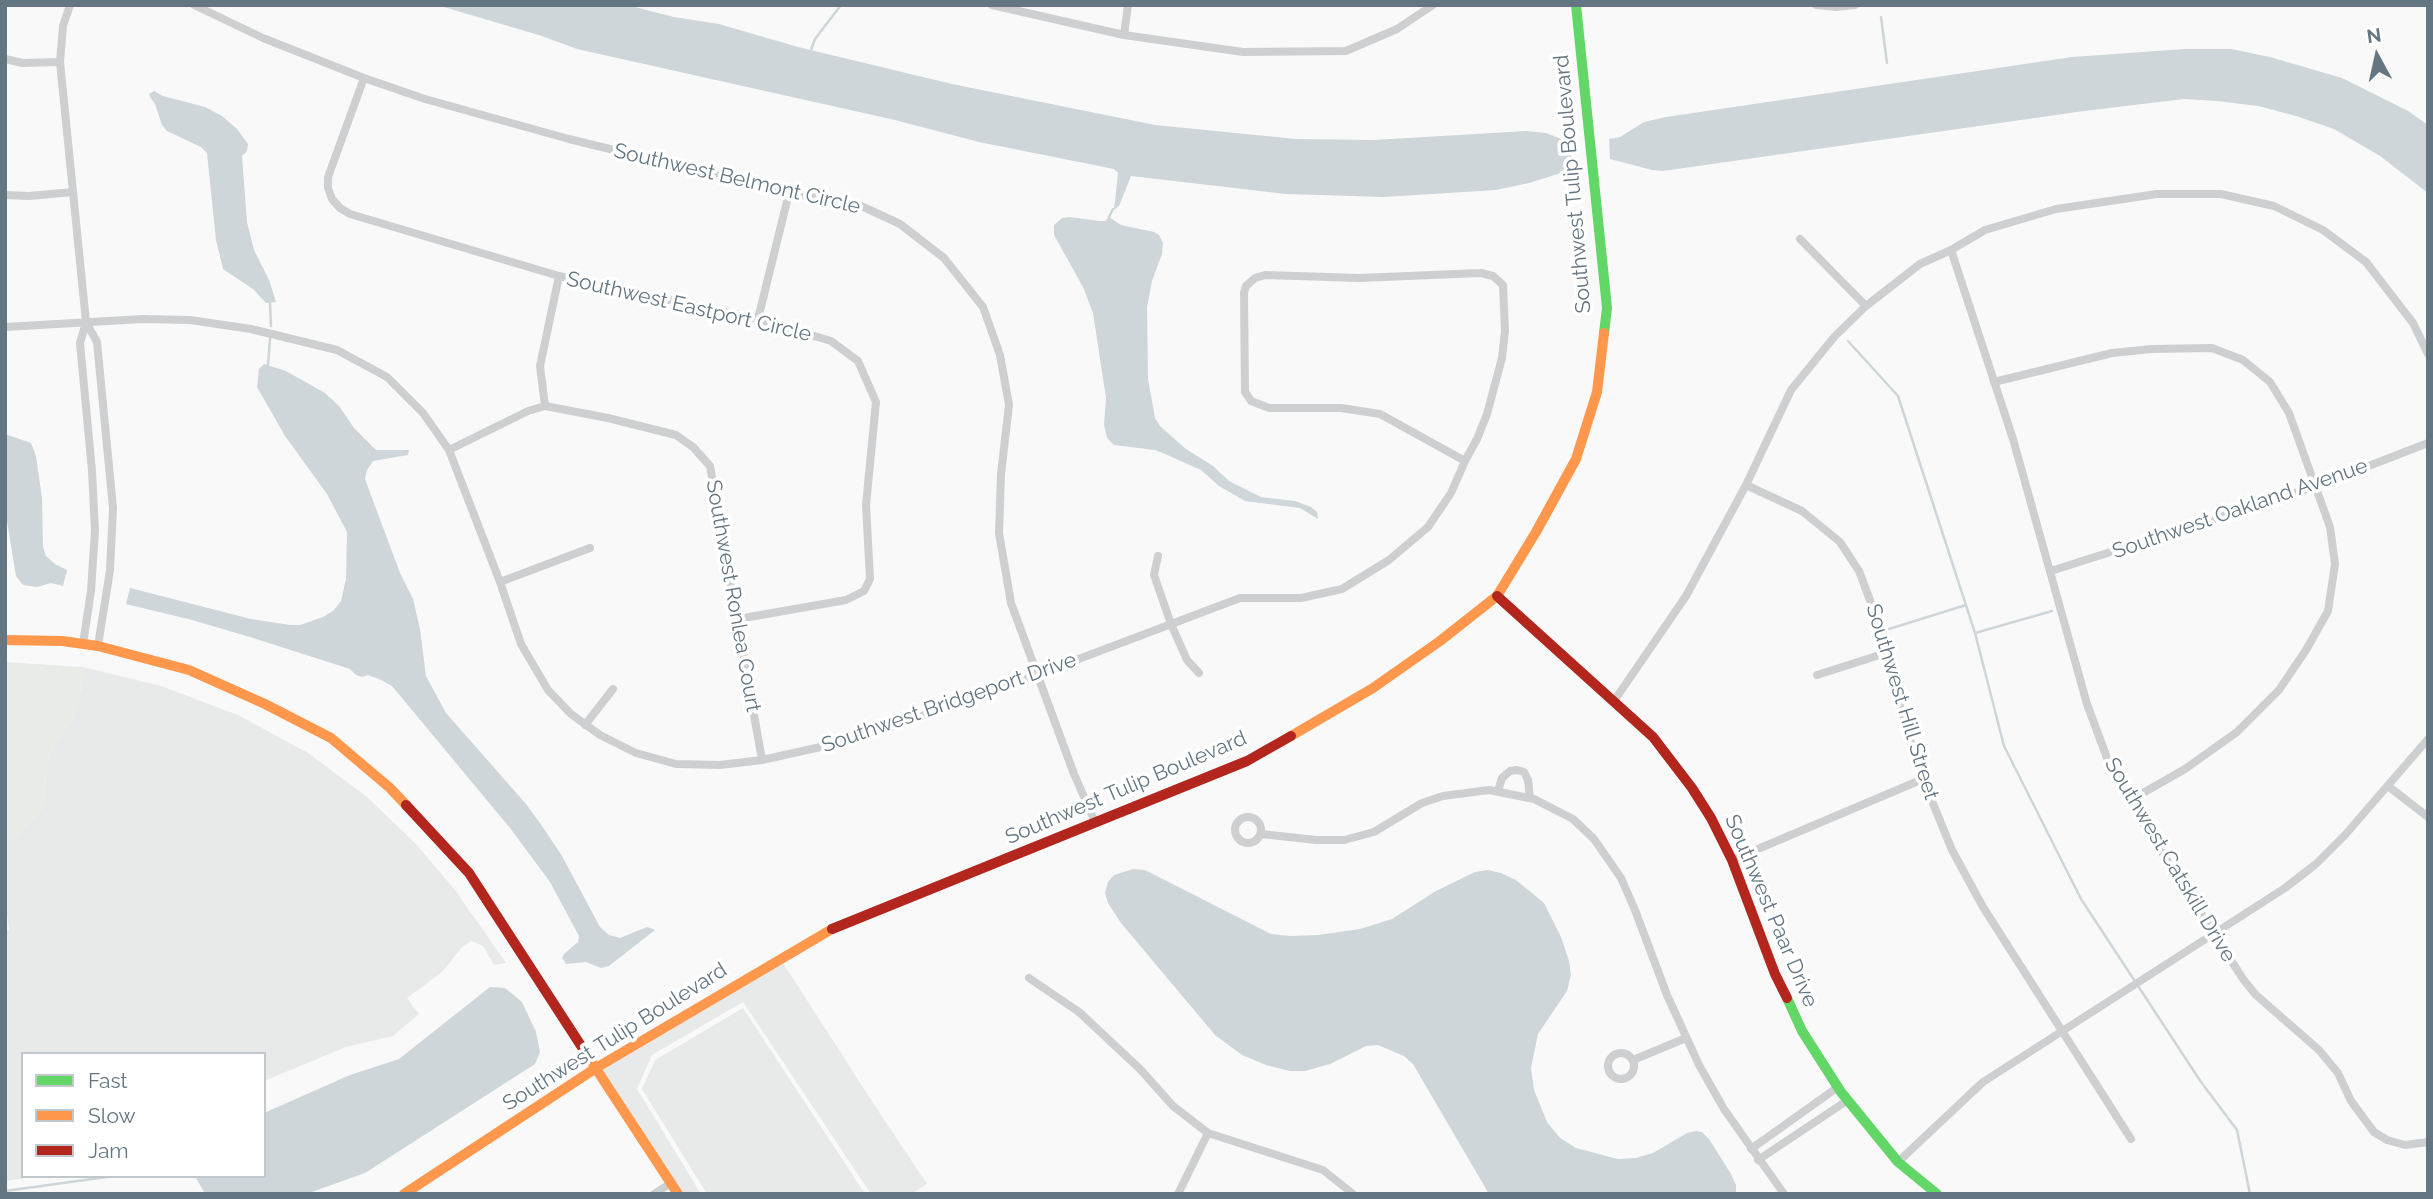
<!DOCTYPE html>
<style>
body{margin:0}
#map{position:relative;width:2433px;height:1199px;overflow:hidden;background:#f9f9f9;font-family:Raleway,sans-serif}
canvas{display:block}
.frame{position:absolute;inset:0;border:7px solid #657683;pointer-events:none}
.legend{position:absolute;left:21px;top:1052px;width:245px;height:126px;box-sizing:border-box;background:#fff;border:2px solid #c1c8cd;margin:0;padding:9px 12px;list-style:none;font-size:21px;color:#657683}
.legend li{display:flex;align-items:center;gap:14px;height:35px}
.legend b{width:35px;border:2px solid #c1c8cd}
.north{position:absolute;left:2342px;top:21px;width:70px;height:70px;-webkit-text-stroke:5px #fff;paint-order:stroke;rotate:352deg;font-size:19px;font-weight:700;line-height:28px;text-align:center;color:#657683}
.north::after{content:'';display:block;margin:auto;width:24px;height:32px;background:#657683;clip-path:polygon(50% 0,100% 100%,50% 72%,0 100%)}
</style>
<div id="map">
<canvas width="2433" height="1199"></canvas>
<div class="frame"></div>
<ul class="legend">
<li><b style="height:9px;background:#63d668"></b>Fast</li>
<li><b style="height:9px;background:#ff974d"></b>Slow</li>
<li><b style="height:9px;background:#b3261e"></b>Jam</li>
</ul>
<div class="north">N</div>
</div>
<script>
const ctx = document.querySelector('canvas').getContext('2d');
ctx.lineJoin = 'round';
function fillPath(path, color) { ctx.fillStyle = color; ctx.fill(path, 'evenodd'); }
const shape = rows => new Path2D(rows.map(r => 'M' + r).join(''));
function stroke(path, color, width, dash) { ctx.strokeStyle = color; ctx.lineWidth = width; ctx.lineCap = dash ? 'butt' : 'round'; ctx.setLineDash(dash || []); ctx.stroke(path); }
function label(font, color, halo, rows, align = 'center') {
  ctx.font = font + ' Raleway,sans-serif'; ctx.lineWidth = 7; ctx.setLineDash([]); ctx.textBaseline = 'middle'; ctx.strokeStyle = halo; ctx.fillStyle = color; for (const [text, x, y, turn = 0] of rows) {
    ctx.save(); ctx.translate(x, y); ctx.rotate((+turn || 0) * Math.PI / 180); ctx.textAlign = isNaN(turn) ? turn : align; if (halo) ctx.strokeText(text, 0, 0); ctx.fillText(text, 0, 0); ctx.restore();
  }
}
const built = shape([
 [83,667,161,686,238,715,308,753,367,797,415,843,455,890,506,963,494,965,483,946,471,941,462,947,442,972,407,998,419,1014,393,1036,346,1047,264,1081,264,1054,23,1054,23,1176,39,1176,5,1181,5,931,9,930,5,896,5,840,15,838,41,810,44,799,47,761,56,741,71,720,80,694],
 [783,963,877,1109,927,1184,911,1194,871,1194,743,1002,652,1055,637,1089,701,1194,684,1194,603,1070],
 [743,1008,865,1194,707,1194,642,1089,655,1060]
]);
const green = shape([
 [5,662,83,667,80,694,71,720,56,741,47,761,44,799,41,810,15,838,5,840]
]);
const water = shape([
 [437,5,627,5,674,17,719,24,798,47,952,84,1155,125,1296,139,1374,140,1526,131,1546,133,1569,142,1574,169,1529,183,1496,190,1384,197,1286,194,1131,176,1119,206,1114,210,1118,173,1114,169,979,142,895,120,577,49,542,36],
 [2185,49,2231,49,2270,57,2342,78,2408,111,2428,125,2428,193,2380,156,2334,129,2296,116,2258,106,2217,101,2184,99,2084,111,1663,171,1652,170,1610,159,1609,139,1620,137,1644,122,1666,117,2072,57],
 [154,91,163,96,205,107,222,116,237,129,248,144,247,151,242,156,247,222,254,250,269,280,276,302,266,303,253,289,223,269,216,240,207,153,201,147,167,131,162,125,155,104,150,97,149,94],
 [1070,217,1099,221,1105,221,1109,217,1121,225,1154,232,1159,235,1163,243,1162,254,1152,281,1147,307,1148,379,1155,418,1160,426,1186,449,1213,466,1229,481,1261,497,1295,501,1311,507,1317,512,1318,519,1300,508,1245,501,1219,486,1201,470,1165,454,1155,450,1114,445,1107,438,1104,425,1106,398,1093,313,1083,287,1054,235,1054,225,1062,218],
 [264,364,286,371,325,393,339,406,354,428,376,450,409,450,408,455,373,461,367,470,365,479,400,573,413,599,420,629,426,676,446,713,526,804,542,826,562,856,600,927,609,935,620,938,647,927,655,930,609,966,601,968,586,962,566,964,562,958,564,954,578,942,579,936,550,882,510,828,392,686,379,679,368,675,362,677,356,675,350,669,250,637,192,620,126,604,130,588,251,619,290,625,300,625,323,617,333,611,341,601,346,579,347,532,327,494,285,436,257,387,259,369],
 [5,434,31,443,36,456,42,498,43,547,46,556,55,564,67,570,63,586,51,583,37,587,23,585,16,576,5,509],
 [1133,869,1145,870,1271,934,1290,936,1318,935,1360,929,1392,919,1436,891,1475,872,1488,870,1501,873,1516,880,1544,903,1561,937,1569,961,1571,975,1567,991,1538,1034,1531,1068,1534,1090,1547,1122,1560,1138,1576,1148,1618,1159,1636,1158,1653,1153,1687,1133,1696,1131,1702,1132,1709,1139,1731,1174,1736,1185,1736,1194,1489,1194,1413,1064,1404,1056,1378,1045,1366,1046,1330,1064,1305,1071,1290,1071,1266,1065,1242,1055,1215,1035,1121,923,1108,903,1105,893,1108,882,1114,875],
 [490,987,505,988,522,1002,536,1032,540,1052,535,1064,365,1173,306,1194,205,1194,195,1176,264,1176,264,1113,350,1075,399,1059]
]);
const stream = shape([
 [1881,17,1887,63],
 [811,50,815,39,841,5],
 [1109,217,1113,209],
 [270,303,271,326],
 [1848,341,1898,396,1975,633,2004,746,2081,899,2201,1082,2237,1130,2250,1194],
 [268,365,270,339],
 [1889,629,1966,605],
 [1975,633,2052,611],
 [5,1191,114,1176]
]);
const street = shape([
 [70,5,63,26,60,62,86,322,97,342,113,508,110,570,98,646],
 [194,5,263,38,364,78,425,99,569,139,789,193,859,205,900,224,944,258,983,307,1000,355,1009,405,1001,474,999,533,1011,603,1074,774,1095,822],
 [992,5,1124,35,1243,52,1346,51,1397,29,1433,5],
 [1816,5,1836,7,1855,5],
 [1124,35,1128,5],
 [5,59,23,63,60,62],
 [364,78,328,177,328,188,332,199,340,208,350,214,559,276,758,319,831,341,858,361,876,402,866,505,870,579,864,591,846,600,738,619],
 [5,195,29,196,73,192],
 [1800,239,1866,306],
 [1951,250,2013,439,2087,704,2107,758,2129,801,2243,979,2256,995,2319,1050,2338,1073,2351,1101,2374,1132,2387,1140,2405,1145,2428,1142],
 [1481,273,1493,276,1503,285,1505,331,1502,358,1487,414,1477,439,1465,461,1380,414,1341,408,1269,408,1251,401,1245,392,1244,293,1246,286,1255,278,1265,275,1359,278,1481,273],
 [758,319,789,193],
 [5,327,143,319,190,320,251,329,337,350,387,377,423,413,449,450,500,582,521,644,548,690,571,714,600,735,636,753,676,764,720,765,762,760,825,746,874,733,1039,674,1240,598,1301,598,1342,589,1389,560,1428,527,1451,493,1465,461],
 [1994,382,2112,353,2152,349,2212,348,2243,360,2270,382,2289,413,2330,527,2335,564,2328,611,2306,650,2279,690,2237,732,2185,769,2129,801],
 [545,406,540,366,559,276],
 [449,450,528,411,545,406,608,418,676,435,693,447,710,466,762,760],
 [1746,485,1802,511,1840,542,1859,571,1874,611,1910,741,1923,779,1952,850,1983,907,2131,1139],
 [1158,556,1154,575,1171,624,1187,660,1199,673],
 [2051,571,2317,486,2428,443],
 [500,582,590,548],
 [83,644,91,591,95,531,92,471,80,343,86,322],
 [1817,675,1886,653],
 [1614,701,1686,596,1746,485,1791,390,1835,336,1866,306,1920,264,1951,250,1985,230,2056,209,2157,194,2221,194,2274,206,2323,230,2366,262,2413,323,2428,354],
 [585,725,613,689],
 [2388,786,2428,817],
 [1498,791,1502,778,1510,771,1517,770,1524,772,1528,780,1530,798],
 '1235 830a13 13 0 1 1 26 0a13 13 0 1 1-26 0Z',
 [1261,834,1316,840,1344,840,1374,832,1422,803,1443,796,1489,790,1534,799,1573,819,1594,839,1621,878,1635,910,1667,995,1699,1065,1724,1109,1784,1194],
 [1732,860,1923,779],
 [1029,978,1079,1012,1140,1069,1173,1106,1208,1133,1323,1170,1353,1194],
 '1608 1066a13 13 0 1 1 26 0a13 13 0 1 1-26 0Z',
 [1633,1060,1686,1038],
 [1751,1149,1838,1087],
 [1758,1160,1848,1100],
 [1898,1162,1983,1082,2285,888,2316,864,2345,835,2428,739],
 [654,1194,671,1183],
 [1178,1194,1208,1133]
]);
const fast = shape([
 [1576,5,1607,308,1604,333],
 [1787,998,1802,1031,1841,1092,1898,1162,1937,1194]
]);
const slow = shape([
 [5,640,62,641,98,646,189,670,265,704,331,738,390,788,406,805],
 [1291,736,1373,688,1440,641,1497,596,1536,532,1576,459,1597,392,1604,333],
 [589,1058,678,1194],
 [404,1194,596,1068,832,929]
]);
const jam = shape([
 [1497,596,1653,737,1692,788,1711,818,1732,860,1775,974,1787,998],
 [406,805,469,873,589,1058],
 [832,929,1247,761,1291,736]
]);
const streetNames = [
 ["Southwest Belmont Circle",737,179,13],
 ["Southwest Tulip Boulevard",1573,184,-95],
 ["Southwest Eastport Circle",689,307,13],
 ["Southwest Oakland Avenue",2240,509,-19],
 ["Southwest Ronlea Court",733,596,80],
 ["Southwest Hill Street",1902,702,73],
 ["Southwest Bridgeport Drive",949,703,-19],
 ["Southwest Tulip Boulevard",1126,788,-23],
 ["Southwest Catskill Drive",2170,860,59],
 ["Southwest Paar Drive",1771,911,67],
 ["Southwest Tulip Boulevard",615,1037,-32]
];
fillPath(built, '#e8e9e9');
fillPath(green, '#e8ebe6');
fillPath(water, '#ced6d9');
stroke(stream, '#ced6d9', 2.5);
stroke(street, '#cecfd0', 8);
stroke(fast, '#63d668', 10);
stroke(slow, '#ff974d', 10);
stroke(jam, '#b3261e', 10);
label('21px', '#657683', '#fff', streetNames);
</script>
